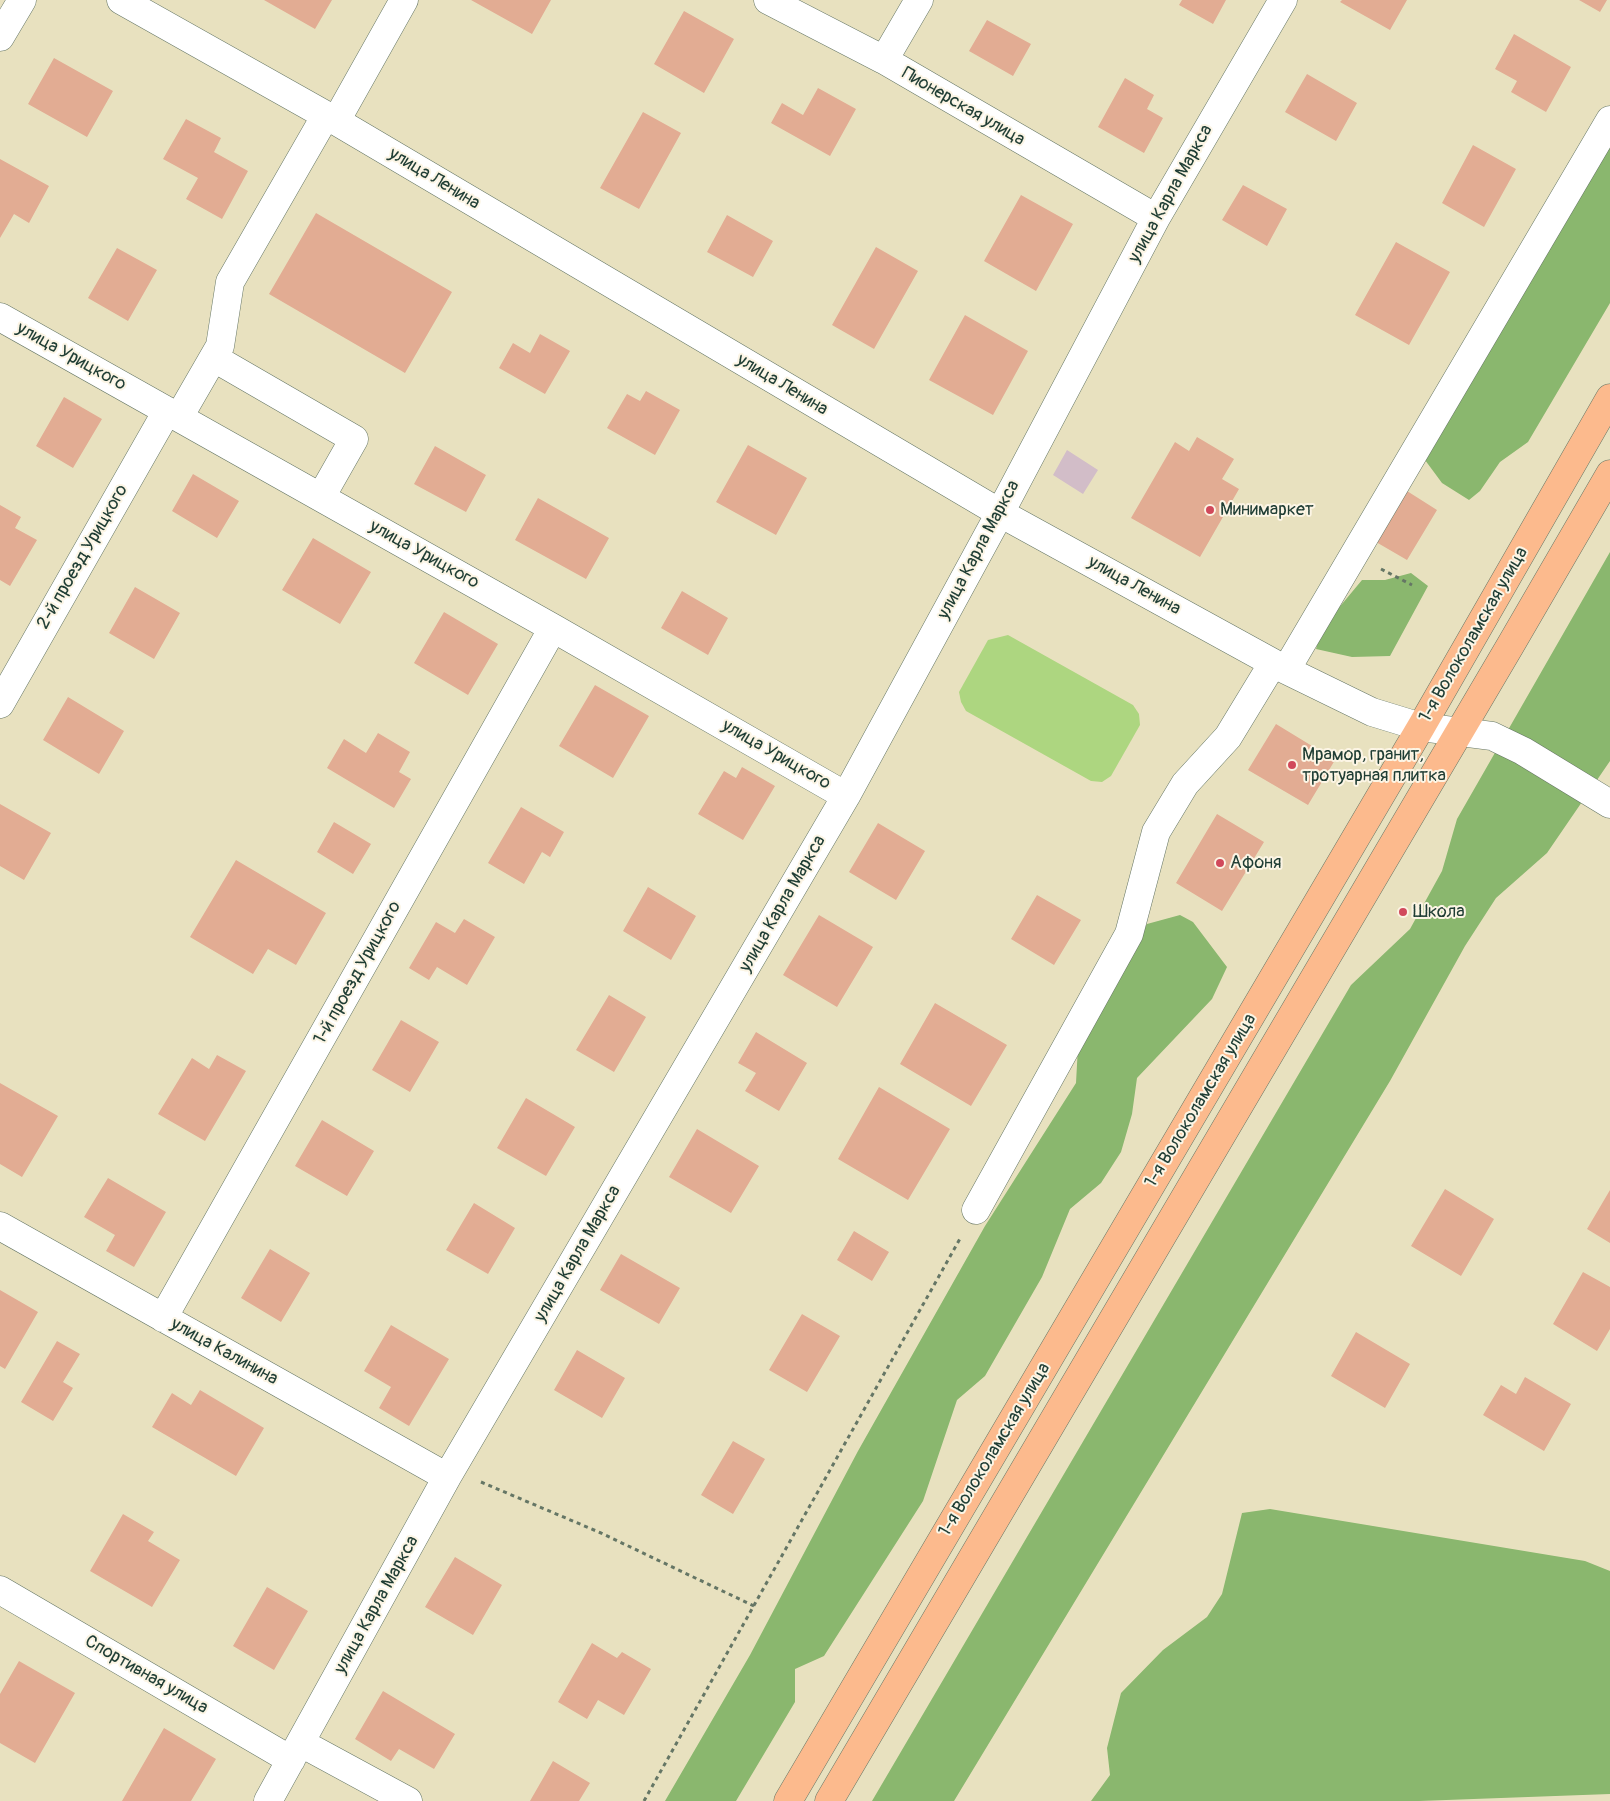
<!DOCTYPE html>
<meta charset="utf-8">
<style>
body{margin:0}
canvas{display:block;background:#e8e1bf}
</style>
<canvas width="1610" height="1801"></canvas>
<script>
const ctx = document.querySelector('canvas').getContext('2d');
ctx.lineJoin = 'round';
function fillPath(path, color) { ctx.fillStyle = color; ctx.fill(path, 'evenodd'); }
const shape = rows => new Path2D(rows.map(r => 'M' + r).join(''));
function stroke(path, color, width, dash) { ctx.strokeStyle = color; ctx.lineWidth = width; ctx.lineCap = dash ? 'butt' : 'round'; ctx.setLineDash(dash || []); ctx.stroke(path); }
function label(font, color, halo, rows, align = 'center') {
  ctx.font = font + ' Pangolin,sans-serif'; ctx.lineWidth = 4; ctx.setLineDash([]); ctx.textBaseline = 'middle'; ctx.strokeStyle = halo; ctx.fillStyle = color; for (const [text, x, y, turn = 0] of rows) {
    ctx.save(); ctx.translate(x, y); ctx.rotate((+turn || 0) * Math.PI / 180); ctx.textAlign = isNaN(turn) ? turn : align; if (halo) ctx.strokeText(text, 0, 0); ctx.fillText(text, 0, 0); ctx.restore();
  }
}
const industrial = shape([
 [1067,450,1098,470,1083,494,1053,475]
]);
const green = shape([
 [1008,635,1133,705,1139,714,1140,725,1111,776,1102,782,1091,781,966,711,961,702,959,692,988,640]
]);
const forest = shape([
 [1610,108,1610,303,1528,442,1500,462,1480,491,1469,500,1442,483,1425,460],
 [1610,552,1610,761,1547,853,1496,898,1465,946,1390,1081,954,1801,872,1801,1351,985,1410,929,1442,871,1457,819],
 [1411,573,1428,586,1390,656,1352,657,1316,649,1322,628,1362,580,1385,580],
 [1180,915,1193,922,1227,967,1212,999,1137,1078,1132,1114,1121,1152,1101,1183,1070,1209,1042,1277,985,1376,957,1400,923,1501,824,1656,795,1669,795,1702,736,1801,665,1801,750,1655,858,1451,985,1226,1076,1083,1078,1046,1147,924],
 [1270,1509,1585,1561,1610,1571,1610,1794,1419,1801,1091,1801,1110,1775,1107,1748,1121,1693,1163,1650,1207,1617,1222,1594,1242,1513]
]);
const building = shape([
 [264,0,332,0,315,29],
 [471,0,551,0,532,34],
 [1182,0,1226,0,1213,24,1179,5],
 [1342,0,1407,0,1390,30,1340,2],
 [1579,0,1607,0,1600,12],
 [684,11,734,39,704,93,654,64],
 [987,20,1031,44,1013,76,969,51],
 [1514,34,1571,67,1546,112,1511,92,1517,81,1495,69],
 [54,58,113,91,87,137,28,104],
 [1307,74,1357,103,1336,141,1285,112],
 [1125,78,1154,95,1147,109,1163,118,1144,153,1098,127],
 [818,88,856,109,830,156,771,123,782,103,803,115],
 [643,112,681,133,639,209,600,188],
 [186,119,221,138,214,152,248,171,222,219,186,199,198,178,163,159],
 [1473,145,1516,169,1484,227,1442,203],
 [0,159,49,186,29,223,14,214,0,238],
 [1243,185,1287,209,1267,246,1222,220],
 [1021,195,1073,224,1036,291,984,261],
 [316,213,452,292,405,373,269,294],
 [727,215,773,241,753,277,707,252],
 [1396,242,1450,272,1409,345,1355,315],
 [876,247,918,271,874,349,832,325],
 [117,248,157,270,128,321,88,298],
 [965,315,1028,351,993,415,929,380],
 [540,334,570,351,545,394,499,368,513,343,530,353],
 [646,391,680,410,655,455,607,428,627,394,640,401],
 [64,397,102,419,73,468,36,446],
 [1197,437,1234,459,1222,479,1239,489,1200,557,1131,518,1175,442,1189,451],
 [748,445,807,478,776,535,716,502],
 [435,446,486,475,466,512,414,484],
 [193,474,239,501,217,538,172,511],
 [1407,491,1437,510,1407,560,1376,542],
 [538,498,609,538,586,579,515,540],
 [0,505,21,517,15,528,37,540,10,586,0,580],
 [313,538,371,572,340,624,282,590],
 [135,587,180,613,154,659,109,633],
 [682,591,728,618,708,655,661,628],
 [444,612,498,644,468,695,414,663],
 [595,685,649,716,613,778,559,746],
 [68,697,124,731,99,774,43,740],
 [1276,724,1335,760,1308,805,1248,770],
 [378,733,410,752,399,772,411,779,394,808,327,768,344,739,366,753],
 [742,767,775,786,743,840,698,814,724,771,736,778],
 [0,804,51,833,24,880,0,866],
 [521,807,564,832,550,857,542,852,524,884,488,863],
 [1217,814,1264,842,1222,911,1176,883],
 [334,822,371,844,353,874,317,852],
 [878,823,925,851,896,900,849,872],
 [236,860,326,913,296,965,268,949,253,974,190,937],
 [648,887,696,916,671,960,623,931],
 [1037,895,1081,920,1054,965,1011,939],
 [819,915,873,947,837,1007,783,975],
 [464,919,495,937,467,985,437,967,429,980,409,968,436,922,455,933],
 [609,995,646,1017,614,1072,576,1050],
 [935,1003,1007,1045,971,1106,900,1064],
 [401,1020,439,1042,410,1092,372,1070],
 [756,1032,807,1063,779,1111,745,1091,756,1073,738,1063],
 [217,1055,246,1071,205,1141,158,1114,192,1058,209,1069],
 [0,1083,58,1116,22,1177,0,1164],
 [879,1087,950,1129,908,1200,838,1159],
 [526,1098,575,1127,546,1176,497,1148],
 [322,1120,374,1151,347,1196,295,1166],
 [697,1129,759,1166,731,1213,669,1177],
 [108,1178,166,1212,134,1267,106,1251,115,1235,84,1217],
 [1445,1189,1494,1219,1461,1276,1411,1246],
 [1610,1190,1610,1243,1587,1229],
 [474,1203,515,1228,488,1274,446,1250],
 [854,1231,889,1252,872,1281,837,1260],
 [270,1249,310,1273,281,1322,241,1298],
 [621,1254,680,1288,659,1324,600,1290],
 [1583,1272,1610,1287,1610,1329,1597,1351,1553,1324],
 [0,1290,38,1312,5,1369,0,1366],
 [802,1314,840,1336,807,1392,769,1370],
 [391,1325,449,1359,409,1426,379,1408,391,1387,364,1371],
 [1356,1332,1410,1364,1385,1408,1331,1376],
 [57,1341,80,1354,63,1382,73,1388,53,1421,21,1402],
 [577,1350,625,1378,602,1418,554,1390],
 [1525,1377,1571,1404,1544,1451,1483,1415,1501,1385,1516,1394],
 [200,1390,264,1428,236,1476,152,1427,172,1393,191,1405],
 [733,1441,765,1459,733,1514,701,1495],
 [123,1514,154,1532,148,1541,180,1560,152,1607,90,1571],
 [455,1557,502,1585,473,1635,425,1607],
 [267,1587,308,1611,274,1670,233,1646],
 [592,1643,617,1658,622,1652,651,1669,624,1715,598,1700,587,1719,558,1702],
 [19,1661,75,1693,35,1763,0,1743,0,1694],
 [383,1691,455,1734,434,1769,399,1749,391,1761,355,1739],
 [164,1728,216,1759,191,1801,122,1801],
 [553,1761,590,1783,579,1801,530,1801]
]);
const path = shape([
 [1381,569,1412,585],
 [481,1482,601,1533,754,1606],
 [644,1801,961,1237]
]);
const minor = shape([
 [121,0,336,121,1000,513,1286,670,1372,712,1421,727,1492,736,1523,751,1610,804],
 [768,0,884,60,1156,218],
 [0,37,22,0],
 [884,60,919,0],
 [336,121,404,0],
 [0,317,553,628,846,796],
 [214,358,354,439,321,497],
 [179,417,220,346,230,282,326,115],
 [1286,670,1610,120],
 [0,704,167,411],
 [976,1210,1129,934,1156,832,1185,784,1228,737,1273,663],
 [0,1226,447,1477],
 [163,1318,553,628],
 [0,1590,291,1760],
 [301,1743,408,1801],
 [268,1801,447,1477,846,796,1000,513,1156,218,1283,0]
]);
const major = shape([
 [788,1801,1421,727,1610,398],
 [829,1801,1510,646,1610,474]
]);
const markers = [
 [1210,510,5,"#d1495b"],
 [1292,765,5,"#d1495b"],
 [1220,863,5,"#d1495b"],
 [1403,912,5,"#d1495b"]
];
const streetNames = [
 ["Пионерская улица",963,107,30],
 ["улица Ленина",434,179,31],
 ["улица Карла Маркса",1171,194,-61],
 ["улица Урицкого",71,357,29],
 ["улица Ленина",782,385,31],
 ["улица Карла Маркса",979,550,-62],
 ["улица Урицкого",424,555,29],
 ["2-й проезд Урицкого",83,557,-60],
 ["улица Ленина",1134,586,29],
 ["1-я Волоколамская улица",1474,635,-60],
 ["улица Урицкого",776,755,30],
 ["улица Карла Маркса",783,904,-60],
 ["1-й проезд Урицкого",358,973,-61],
 ["1-я Волоколамская улица",1201,1101,-59],
 ["улица Карла Маркса",578,1254,-60],
 ["улица Калинина",224,1352,29],
 ["1-я Волоколамская улица",995,1450,-59],
 ["улица Карла Маркса",377,1605,-61],
 ["Спортивная улица",146,1675,30]
];
const poiNames = [
 ["Минимаркет",1220,510],
 ["Мрамор, гранит,",1302,755],
 ["тротуарная плитка",1302,776],
 ["Афоня",1230,863],
 ["Школа",1413,912]
];
fillPath(industrial, '#d2bdc8');
fillPath(green, '#add680');
fillPath(forest, '#8ab76e');
fillPath(building, '#e2ac93');
stroke(minor, '#657665', 29);
stroke(major, '#657665', 29);
stroke(path, '#657665', 3, [4, 4]);
stroke(minor, '#fff', 28);
stroke(major, '#fcba8d', 28);
for (const [x, y, r, color] of markers) { const dot = new Path2D(); dot.arc(x, y, r, 0, 2 * Math.PI); ctx.fillStyle = color; ctx.fill(dot); stroke(dot, '#fcf5e5', 2); }
label('18px', '#1f3d34', '#fcf5e5', streetNames);
label('18px', '#1f3d34', '#fcf5e5', poiNames, 'left');
</script>
